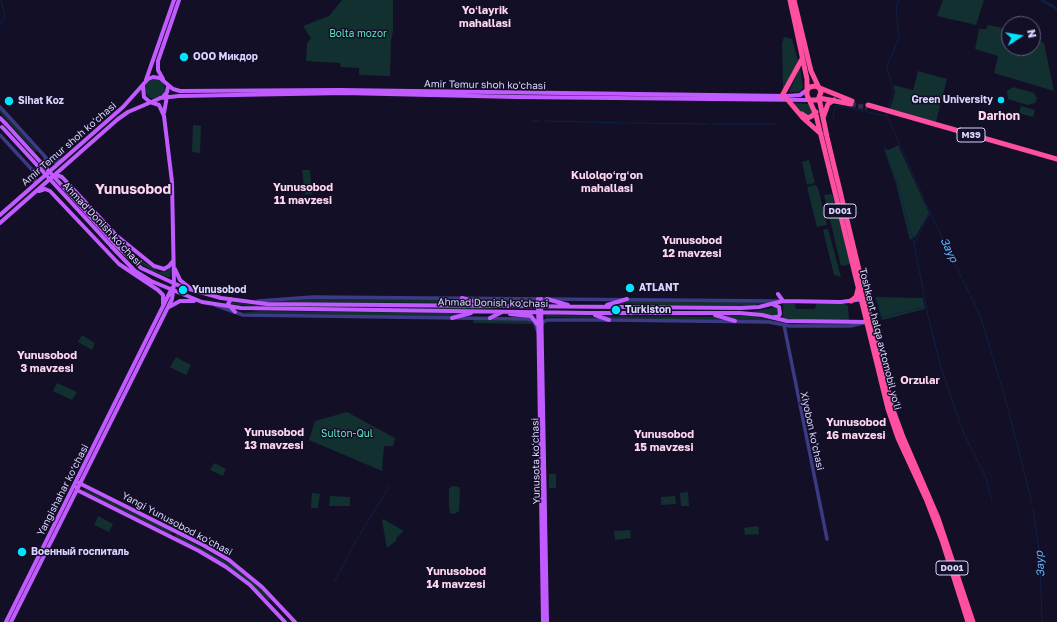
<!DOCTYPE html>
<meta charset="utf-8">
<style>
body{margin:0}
#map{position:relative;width:1057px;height:622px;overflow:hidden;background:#130f26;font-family:"Golos Text",sans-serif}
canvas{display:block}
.north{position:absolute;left:1001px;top:16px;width:40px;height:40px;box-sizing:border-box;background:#130f26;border:1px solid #625e7d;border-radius:50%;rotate:78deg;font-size:11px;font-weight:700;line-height:16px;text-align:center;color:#d9d4ff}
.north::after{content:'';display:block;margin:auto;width:14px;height:18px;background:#00e5ff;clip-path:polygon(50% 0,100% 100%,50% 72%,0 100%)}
</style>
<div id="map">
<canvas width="1057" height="622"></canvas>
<div class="north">N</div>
</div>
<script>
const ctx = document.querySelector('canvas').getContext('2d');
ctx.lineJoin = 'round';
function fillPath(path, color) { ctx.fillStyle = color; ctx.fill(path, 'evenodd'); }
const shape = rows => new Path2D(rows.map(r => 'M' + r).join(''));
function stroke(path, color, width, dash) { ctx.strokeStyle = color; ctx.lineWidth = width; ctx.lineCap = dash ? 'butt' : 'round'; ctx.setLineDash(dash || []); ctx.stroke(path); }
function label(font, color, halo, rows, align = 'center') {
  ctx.font = font + ' "Golos Text",sans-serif'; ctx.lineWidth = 3; ctx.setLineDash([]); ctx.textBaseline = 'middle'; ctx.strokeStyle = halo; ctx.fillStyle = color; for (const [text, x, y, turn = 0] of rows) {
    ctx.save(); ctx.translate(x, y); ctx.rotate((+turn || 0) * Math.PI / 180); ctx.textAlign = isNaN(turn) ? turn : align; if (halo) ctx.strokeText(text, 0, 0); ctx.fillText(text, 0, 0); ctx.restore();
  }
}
const green = shape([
 [342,0,393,0,393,31,391,41,390,76,359,75,359,68,341,67,340,63,306,61,307,43,311,38,303,26,329,16],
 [943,0,984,0,976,25,937,16],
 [988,25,1009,29,1009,48,1033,48,1033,37,1044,43,1054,91,994,73,998,56,975,49,979,29,986,29],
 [784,37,792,39,798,61,786,89,783,88,782,43],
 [800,67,803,88,799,92,789,92],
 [918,71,947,79,936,122,890,109,895,92,893,85,913,90],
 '145 89a10 10 0 1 1 20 0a10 10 0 1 1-20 0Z',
 [1013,87,1034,93,1037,98,1035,103,1027,105,1008,99,1007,91],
 [794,103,809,104,813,113,809,115,805,115,793,104],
 [1021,106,1035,110,1033,117,1019,113],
 [0,109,37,151,35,152,8,122,0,112],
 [193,125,201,126,200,153,192,152],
 [898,145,929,213,916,236,910,240,896,184,884,149,889,150],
 [809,160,815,183,807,185,802,162],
 [302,170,310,170,312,194,305,195],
 [815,185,818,188,827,225,817,227,807,187],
 [832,194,851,264,841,266,824,195],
 [828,229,841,277,834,275,823,230],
 [137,257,159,272,166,271,171,267,170,278,152,270,134,260],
 [875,297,923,298,925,309,882,320],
 [319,298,459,299,473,303,267,302],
 [473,300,534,300,533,304,484,302],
 [627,301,771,302,750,306,615,304],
 [231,302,256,305,504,308,477,309,256,306,231,304],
 [783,303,795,304,796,309,815,309,816,304,845,304,848,306,849,320,847,321,783,319],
 [777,307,779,314,777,316,750,312],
 [261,311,465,313,449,317,241,313],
 [545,315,591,316,596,318,545,317],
 [724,315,751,316,781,322,736,320],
 [602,316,722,317,727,320,610,318],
 [473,320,529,320,533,324,476,323,473,323],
 [82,335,95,343,92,350,78,342],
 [176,357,191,365,186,375,170,367],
 [57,383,77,392,72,400,53,391],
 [347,412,395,438,393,446,384,446,382,471,309,440,315,421],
 [214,463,226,469,223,476,210,470],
 [549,474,556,474,556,488,549,488],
 [452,486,459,487,460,491,459,511,454,514,450,513,449,509,449,489],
 [85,489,171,531,172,533,170,534,86,492,83,490],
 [688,492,689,506,681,506,680,493],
 [312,493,320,494,318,508,311,508],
 [330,496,350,497,350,506,329,506],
 [675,496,676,504,661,505,661,497],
 [98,516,113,524,109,532,94,525],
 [383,519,404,531,396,538,397,540,387,548,382,521],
 [758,526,759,534,745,535,744,528],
 [630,530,631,538,615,540,614,531],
 [176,534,234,566,264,591,271,600,269,601,228,566,175,537]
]);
const stream = shape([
 [0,23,5,18,1,0],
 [888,109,893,92,887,66,899,38,896,8,899,0],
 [887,113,887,116,930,213,980,315,1006,401,1032,503],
 [833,120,835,106,841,106,886,116],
 [531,121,540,121],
 [544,121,629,123],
 [632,123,709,124],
 [712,124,777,124],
 [884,146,901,195,914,244],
 [930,213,914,244,929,320,942,371,964,434,986,478,992,502],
 [877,300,881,317,926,307],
 [1033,507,1040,558,1042,622],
 [334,582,356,541,390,485]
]);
const canal = shape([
 [1042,0,1057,9]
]);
const highwayTunnel = shape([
 [851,104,867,108]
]);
const minor = shape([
 [0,107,49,161,54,162,62,160],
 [0,135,35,173,35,184],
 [32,169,37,171,44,169,46,163,45,158],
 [258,301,313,297,778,301],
 [215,305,243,315,528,319,534,321,538,332],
 [542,325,543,322,547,320,609,320,769,322,790,326,850,326,864,323],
 [784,325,827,539]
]);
const major = shape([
 [163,79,158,70,158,61,179,0],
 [146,80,174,0],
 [160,98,179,96,344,93,517,97,810,100],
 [164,113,167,96],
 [0,118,6,124],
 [56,175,62,177,117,236,154,266,164,269,169,266,173,261],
 [39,191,45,189,50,191,119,264,158,290],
 [0,215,123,107,148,79,153,77,160,78,173,89,180,91,339,90,787,96,800,95,807,90],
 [0,223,118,119,128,112,163,97,167,92,168,87],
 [115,244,141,268,182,287,221,298,267,304,741,308,759,307,783,301,841,302,863,299],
 [112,247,135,271,151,281,202,302,241,308,591,313,740,313,762,315,787,321,869,322],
 [175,269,180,280,190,288],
 [157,289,163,295,163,304],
 [778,294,783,301],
 [462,298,483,304],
 [231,299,228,304,235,312],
 [538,299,543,622],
 [541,299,547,622],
 [547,299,568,305],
 [607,305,627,299],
 [169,307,180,301,194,301],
 [510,314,531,316,537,324],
 [595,315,609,320],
 [715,315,735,321],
 [774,317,778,317,780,314,779,307,774,305],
 [452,318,471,313],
 [490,318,502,312],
 [79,483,203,545,229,560,262,587,295,622],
 [77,487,77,490,199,551,226,567,250,585,285,622],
 [6,622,172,288],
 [11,622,172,299,174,284,172,182,164,116,159,105,150,102,144,97,143,86]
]);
const highway = shape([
 [790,0,807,79,807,95,816,115,888,409,898,438,927,501,942,540,968,622],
 [794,0,811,71,821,92,818,100,810,100],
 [807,90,810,87,815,86,852,101],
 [782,96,802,59],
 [819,98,827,137,892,407,903,437,938,518,973,622],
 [819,98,851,104],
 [787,99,803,118,821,134],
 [868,105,1057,159],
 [802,114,808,118,812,116,816,112],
 [823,118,828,104,834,100],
 [851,301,856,297,858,289]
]);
const majorBridge = shape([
 [6,124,115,244],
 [2,127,112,247]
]);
const markers = [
 [184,57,5,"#00e5ff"],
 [1001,100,4,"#00e5ff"],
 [9,101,5,"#00e5ff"],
 [630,288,5,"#00e5ff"],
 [183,290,5,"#00e5ff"],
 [616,310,5,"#00e5ff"],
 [22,552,5,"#00e5ff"]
];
const shields = [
 [971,135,28],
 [840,211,32],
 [952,568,32]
];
const shieldNames = [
 ["M39",971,135],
 ["D001",840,211],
 ["D001",952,568]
];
const parkNames = [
 ["Bolta mozor",358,34],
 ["Sulton-Qul",347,434]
];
const poiNames = [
 ["ООО Микдор",193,57],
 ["Green University",993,100,"right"],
 ["Sihat Koz",18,101],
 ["ATLANT",639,288],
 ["Yunusobod",192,290],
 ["Turkiston",625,310],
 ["Военный госпиталь",31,552]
];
const streetNames = [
 ["Amir Temur shoh ko'chasi",485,85,1],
 ["Amir Temur shoh ko'chasi",69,144,-41],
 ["Ahmad Donish ko'chasi",102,224,47],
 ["Ahmad Donish ko'chasi",493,303,1],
 ["Toshkent halqa avtomobil yo'li",880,339,76],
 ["Xiyobon ko'chasi",812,431,78],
 ["Yunusota koʻchasi",536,461,-91],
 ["Yangishahar ko‘chasi",63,490,-63],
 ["Yangi Yunusobod ko'chasi",177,524,28]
];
const neighbourhoodNames = [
 ["Yoʻlayrik",485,11],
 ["mahallasi",485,24],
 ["Kulolqoʻrgʻon",607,176],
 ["mahallasi",607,189],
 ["Yunusobod",303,188],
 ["11 mavzesi",303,201],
 ["Yunusobod",692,241],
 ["12 mavzesi",692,254],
 ["Yunusobod",47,356],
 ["3 mavzesi",47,369],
 ["Orzular",920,381],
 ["Yunusobod",856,423],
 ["16 mavzesi",856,436],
 ["Yunusobod",274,433],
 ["13 mavzesi",274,446],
 ["Yunusobod",664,435],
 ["15 mavzesi",664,448],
 ["Yunusobod",456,572],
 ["14 mavzesi",456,585]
];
const waterNames = [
 ["Заур",949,250,65],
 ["Заур",1040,564,-94]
];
const quarterNames = [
 ["Darhon",999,116]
];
const districtNames = [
 ["Yunusobod",133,190]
];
fillPath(green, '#12302f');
stroke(stream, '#0c2248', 1);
stroke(canal, '#0c2248', 2.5);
stroke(highwayTunnel, '#312d47', 5, [5, 2.5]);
stroke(minor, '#3d3a85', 3.5);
stroke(major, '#c25bff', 4);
stroke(highway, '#ff4fa3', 5);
stroke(majorBridge, '#c25bff', 4);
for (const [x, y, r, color] of markers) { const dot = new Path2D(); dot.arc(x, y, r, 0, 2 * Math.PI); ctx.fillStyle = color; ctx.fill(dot); stroke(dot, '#130f26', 1.5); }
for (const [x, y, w] of shields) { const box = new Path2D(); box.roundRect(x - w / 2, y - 7, w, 14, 3); ctx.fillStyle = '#130f26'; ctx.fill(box); stroke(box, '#d9d4ff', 1); }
label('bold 9px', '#d9d4ff', null, shieldNames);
label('10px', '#5fe0c0', '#130f26', parkNames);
label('bold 10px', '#d9d4ff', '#130f26', poiNames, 'left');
label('10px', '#d9d4ff', '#130f26', streetNames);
label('bold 11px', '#ffd6f0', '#130f26', neighbourhoodNames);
label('italic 11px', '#62b6ff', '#130f26', waterNames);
label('bold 12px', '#ffd6f0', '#130f26', quarterNames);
label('bold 14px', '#ffd6f0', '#130f26', districtNames);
</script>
